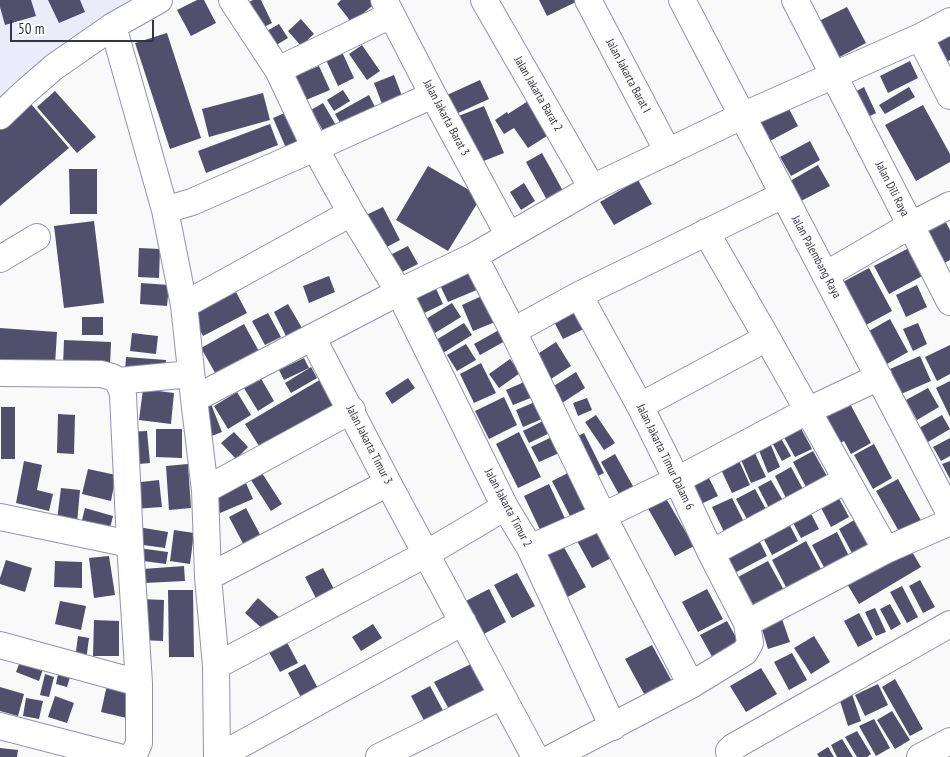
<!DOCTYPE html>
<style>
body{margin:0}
#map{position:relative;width:950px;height:757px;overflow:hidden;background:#f9f9f9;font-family:"PT Sans Narrow",sans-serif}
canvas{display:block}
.scale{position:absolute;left:10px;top:20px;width:144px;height:22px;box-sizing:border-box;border:2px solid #353442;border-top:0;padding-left:6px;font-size:15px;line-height:18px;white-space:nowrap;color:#353442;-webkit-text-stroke:4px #fff;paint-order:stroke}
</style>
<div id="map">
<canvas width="950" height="757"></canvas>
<div class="scale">50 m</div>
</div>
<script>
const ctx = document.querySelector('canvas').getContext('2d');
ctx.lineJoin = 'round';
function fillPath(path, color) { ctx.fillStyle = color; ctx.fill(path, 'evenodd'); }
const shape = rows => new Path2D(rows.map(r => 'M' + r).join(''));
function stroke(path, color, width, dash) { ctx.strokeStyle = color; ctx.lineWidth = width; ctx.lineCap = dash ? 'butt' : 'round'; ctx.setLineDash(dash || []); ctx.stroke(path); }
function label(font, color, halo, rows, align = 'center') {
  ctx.font = font + ' "PT Sans Narrow",sans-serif'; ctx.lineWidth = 5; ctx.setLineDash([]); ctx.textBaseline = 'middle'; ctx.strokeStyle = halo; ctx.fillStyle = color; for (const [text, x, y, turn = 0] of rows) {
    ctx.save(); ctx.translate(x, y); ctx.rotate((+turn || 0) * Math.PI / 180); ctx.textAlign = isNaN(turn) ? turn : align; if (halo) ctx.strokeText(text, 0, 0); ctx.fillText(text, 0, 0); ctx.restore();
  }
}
const built = shape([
 [0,0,159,0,0,116]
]);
const building = shape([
 [0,0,31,0,36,16,5,25,0,7],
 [48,0,80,0,85,12,59,23],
 [197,0,204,0,216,23,191,36,177,10],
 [253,0,261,0,272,23,258,30,245,4],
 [341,0,377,0,378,1,352,23,337,4],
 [539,0,580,0,547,16],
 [847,7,866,43,834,60,815,23],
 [301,19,314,34,301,46,288,31],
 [279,24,288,38,268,50,260,35],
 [950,32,950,60,943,64,931,42],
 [167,33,201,138,170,149,135,43],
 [362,45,380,71,367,80,349,54],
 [342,52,354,78,338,86,326,60],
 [910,61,918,78,888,93,880,76],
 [319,66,330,90,306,100,295,76],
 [394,75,404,101,384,109,374,83],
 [480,80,489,99,456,114,447,95],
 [864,87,876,113,868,117,855,92],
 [909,87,915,97,885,114,879,105],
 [343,90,350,101,334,111,327,100],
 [55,91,96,137,77,153,37,107],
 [263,93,270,120,209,137,202,109],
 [369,95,378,113,345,131,335,114],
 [528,101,550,134,528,148,514,128,504,134,495,120,507,112,508,114],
 [323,103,340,132,328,139,311,110],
 [31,104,69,148,0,206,0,130],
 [787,105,798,126,766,143,755,122],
 [923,105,950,154,950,162,916,181,885,125],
 [484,106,504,153,476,164,456,117],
 [287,112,299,142,286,148,273,118],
 [270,124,278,145,206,173,198,151],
 [810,141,820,160,791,176,780,157],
 [542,153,563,191,547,200,526,162],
 [818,165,830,186,801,201,790,181],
 [428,166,481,197,448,251,396,220],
 [69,169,97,169,97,214,70,214],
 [638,180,652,204,614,225,600,202],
 [524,183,535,201,521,210,510,192],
 [383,207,400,240,383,249,366,215],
 [943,217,950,230,950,260,938,266,918,230],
 [94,221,104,303,64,308,54,226],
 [408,246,418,264,400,273,390,255],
 [139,248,160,249,159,278,138,277],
 [909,248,924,275,889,294,874,266],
 [869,268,892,311,866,325,843,282],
 [471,269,479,289,448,302,439,283],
 [329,276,335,292,309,303,303,286],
 [433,282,443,304,416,317,405,295],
 [141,283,169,285,167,306,140,304],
 [917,285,927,307,906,317,896,295],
 [236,292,247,313,203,336,192,315],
 [484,295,495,322,473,331,462,305],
 [452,303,461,317,435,333,426,319],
 [288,304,302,328,286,336,274,312],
 [578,304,590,326,563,339,552,318],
 [268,313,281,337,265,345,252,321],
 [82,317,103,317,103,335,82,335],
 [890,319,908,352,887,364,869,331],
 [464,323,472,335,443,353,436,340],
 [918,323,927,344,913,351,903,329],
 [244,324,261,355,218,378,201,348],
 [0,328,57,332,55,365,0,362],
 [499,330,505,341,480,355,474,344],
 [132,333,158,336,156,354,130,351],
 [64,340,111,342,110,367,63,365],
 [556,342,571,366,551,379,536,355],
 [466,344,476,360,457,371,447,355],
 [950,345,950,374,937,381,925,357],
 [920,356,931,381,901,394,890,369],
 [126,357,166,360,165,375,125,373],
 [304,358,309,368,284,380,279,370],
 [510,359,520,373,499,388,489,374],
 [481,363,496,393,474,403,460,374],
 [311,367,317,378,291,393,285,383],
 [576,372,585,388,559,405,549,389],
 [259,375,274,401,258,411,242,385],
 [323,378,338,403,261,449,245,424],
 [408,378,415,388,392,404,385,393],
 [531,379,538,395,513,405,506,390],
 [950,381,950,417,936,388],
 [928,388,939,407,917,420,906,400],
 [143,389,174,393,171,424,139,420],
 [237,392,251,415,228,429,214,406],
 [504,397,517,425,489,439,475,411],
 [587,398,592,410,578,416,573,403],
 [847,398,871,443,851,454,844,441,835,445,817,413],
 [542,399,549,416,523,427,516,410],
 [211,404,222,432,209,437,197,410],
 [1,407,15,407,15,459,1,459],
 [58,414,75,415,74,454,57,453],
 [596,415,615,443,604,450,585,422],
 [942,415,950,429,928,442,919,428],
 [549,418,556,430,529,443,523,431],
 [797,421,812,449,795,457,780,430],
 [156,429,182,429,182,458,156,457],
 [147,431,150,463,128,465,125,432],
 [234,432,248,447,236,459,221,443],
 [519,432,541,477,518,488,496,444],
 [584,433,604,473,596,477,576,437],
 [778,433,791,456,782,461,769,437],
 [558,434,566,450,539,462,531,447],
 [768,438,780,467,768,473,756,443],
 [950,438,950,456,941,461,933,447],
 [874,444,892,478,873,489,854,455],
 [753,449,766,477,751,483,739,455],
 [813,451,828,478,807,489,793,462],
 [615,454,634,488,620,496,601,462],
 [736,454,750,485,732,493,718,463],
 [24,461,42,465,37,490,53,494,49,511,16,503],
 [950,461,950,479,942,464],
 [188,464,191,508,169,510,166,466],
 [258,467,282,504,271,511,247,474],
 [791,467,804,491,787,500,775,476],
 [88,469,116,475,111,501,82,494],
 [574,470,593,507,571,518,552,481],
 [706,472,718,496,701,504,689,480],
 [898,479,923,524,901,535,876,491],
 [159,480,162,507,134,509,132,483],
 [771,480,785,504,771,512,758,487],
 [246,483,253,499,220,513,213,497],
 [549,484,568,525,543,536,524,496],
 [61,488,80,490,77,523,57,520],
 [755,489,767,511,748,521,736,499],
 [835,491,849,517,831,527,817,500],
 [664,495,694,546,675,556,646,505],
 [732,498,746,526,726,536,712,507],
 [806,504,819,529,801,538,788,513],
 [85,508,113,516,109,532,81,524],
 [246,508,264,542,247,551,229,517],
 [785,516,798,541,772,555,759,530],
 [856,519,870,546,853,555,839,529],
 [601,526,617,555,592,568,576,539],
 [138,527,168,532,165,548,136,544],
 [174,530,194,533,190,564,170,561],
 [755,532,767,556,727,577,715,553],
 [837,532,849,556,825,569,812,545],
 [560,540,586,587,562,600,537,552],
 [806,541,822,571,787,589,772,560],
 [908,545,921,567,859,604,846,582],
 [138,548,168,552,166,564,136,560],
 [109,556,115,595,94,598,89,558],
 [6,560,32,568,25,592,0,584,0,578],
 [55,561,82,562,82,588,54,587],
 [768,561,785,592,755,608,738,577],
 [184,566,185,581,144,583,143,569],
 [323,568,336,593,318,602,305,577],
 [517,573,535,606,512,618,494,585],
 [920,580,935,607,923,613,909,586],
 [902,586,918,617,907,623,890,592],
 [489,589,506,622,482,635,464,602],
 [707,589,723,619,698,632,682,602],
 [168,590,193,590,194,657,169,657],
 [258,598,280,618,266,632,245,613],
 [141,599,164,600,163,641,140,640],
 [60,601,86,606,81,630,55,624],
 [890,604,901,624,891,630,880,609],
 [875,608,886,632,876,636,865,612],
 [859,613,873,639,858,647,844,621],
 [782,619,790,642,768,649,761,626],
 [94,620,119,621,119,656,93,656],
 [727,621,742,648,715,662,700,635],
 [373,624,382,638,361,651,352,637],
 [282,633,298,663,280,672,264,643],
 [78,636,89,638,86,661,75,659],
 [814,636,830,662,811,674,794,648],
 [652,645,675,687,648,701,625,659],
 [792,653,807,680,789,690,774,662],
 [21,659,43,669,39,681,16,672],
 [473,663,489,693,451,713,434,682],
 [305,664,321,694,304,703,288,673],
 [761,668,777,694,746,712,730,686],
 [45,674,54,677,49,697,40,695],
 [58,674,70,677,67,687,56,684],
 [895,679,923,729,910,736,882,687],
 [878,684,888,705,865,716,855,695],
 [107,685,136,691,131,719,101,712],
 [430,686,447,718,428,728,411,696],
 [0,687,24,694,18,716,0,711],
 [852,694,861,721,848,726,839,698],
 [55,696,74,703,67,723,48,717],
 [26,698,43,701,39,719,23,716],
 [892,711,910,740,895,749,877,720],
 [874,719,890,748,876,756,859,726],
 [857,731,871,754,867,757,857,757,845,737],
 [842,739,853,757,837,757,831,745],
 [828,747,834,757,819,757,817,754],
 [0,748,18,750,17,757,0,757]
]);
const minor = shape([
 [232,0,278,70],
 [384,0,433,95,509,236],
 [484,0,592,188],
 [588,0,668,152],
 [682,0,950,514],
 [795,0,950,302],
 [391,15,278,70,315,148,351,213,399,292,505,507,530,548,613,727],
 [113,26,165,210,184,305,194,399,205,490,208,577,216,666,217,757],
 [920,37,950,96],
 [0,116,24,93,54,67,113,26,159,0],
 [165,210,192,202,315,148,433,95],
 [474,256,513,331,603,516,691,685],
 [0,259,37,237],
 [825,275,911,225,950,205],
 [184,305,351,213],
 [513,331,579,295,783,195],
 [312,337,388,483,535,757],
 [767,338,886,550],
 [0,373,101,374,112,377,117,381,121,387,123,395,130,544,139,683,139,743,136,750,132,756,129,757],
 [117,381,191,374],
 [194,399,399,292,474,256,592,188,742,116,920,37,950,21],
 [640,406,767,338,706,232],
 [205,490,352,410],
 [0,517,130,544],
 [530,548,603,516,677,480,807,411,879,377],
 [711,553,846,480],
 [208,577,388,483],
 [747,623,886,550,950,522],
 [0,645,139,683],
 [216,666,426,554,505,507],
 [0,726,119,757],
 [218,757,463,622],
 [379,757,502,696],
 [553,757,691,685,745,652,750,643,747,623,711,553,677,480,640,406,579,295],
 [730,757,729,751,733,747,950,624],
 [920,757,950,741]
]);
const streetNames = [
 ["Jalan Jakarta Barat I",628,76,62],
 ["Jalan Jakarta Barat 2",538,94,60],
 ["Jalan Jakarta Barat 3",446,118,62],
 ["Jalan Dili Raya",892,189,63],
 ["Jalan Palembang Raya",816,257,62],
 ["Jalan Jakarta Timur 3",369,445,63],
 ["Jalan Jakarta Timur Dalam 6",665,457,64],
 ["Jalan Jakarta Timur 2",508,508,62]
];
fillPath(built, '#ebebfc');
fillPath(building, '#514f6c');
stroke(minor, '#9291b1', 28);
stroke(minor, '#fff', 26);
label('12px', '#353442', '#fff', streetNames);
</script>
